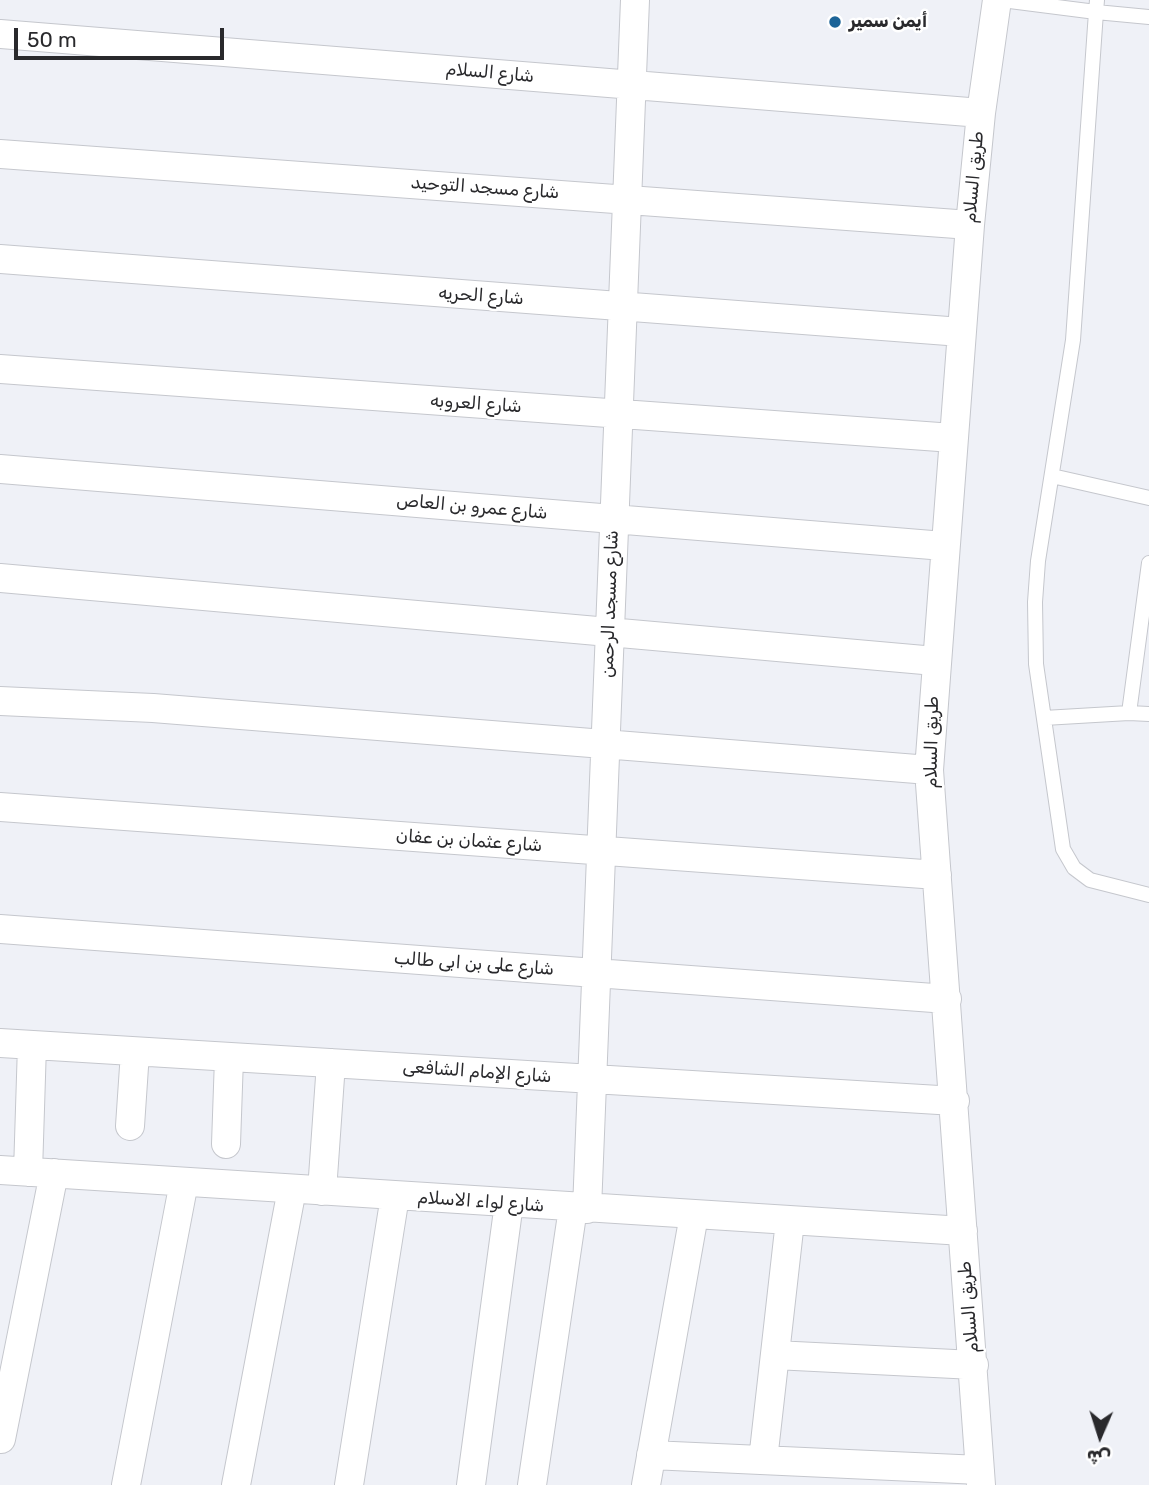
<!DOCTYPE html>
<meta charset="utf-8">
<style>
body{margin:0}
#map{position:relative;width:1149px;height:1485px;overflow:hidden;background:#eff1f7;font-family:Rubik,"Noto Naskh Arabic",sans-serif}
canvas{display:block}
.north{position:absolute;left:1065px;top:1401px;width:70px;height:70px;-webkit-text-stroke:5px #fff;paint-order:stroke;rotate:183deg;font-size:19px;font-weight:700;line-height:28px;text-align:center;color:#29292c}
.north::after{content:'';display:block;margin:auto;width:24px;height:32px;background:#29292c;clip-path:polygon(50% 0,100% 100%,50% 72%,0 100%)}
.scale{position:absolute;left:14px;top:28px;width:210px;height:32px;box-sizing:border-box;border:4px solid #29292c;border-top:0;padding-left:9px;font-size:21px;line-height:24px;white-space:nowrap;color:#29292c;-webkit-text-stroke:5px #fff;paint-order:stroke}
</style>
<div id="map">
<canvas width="1149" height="1485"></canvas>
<div class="north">ش</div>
<div class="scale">50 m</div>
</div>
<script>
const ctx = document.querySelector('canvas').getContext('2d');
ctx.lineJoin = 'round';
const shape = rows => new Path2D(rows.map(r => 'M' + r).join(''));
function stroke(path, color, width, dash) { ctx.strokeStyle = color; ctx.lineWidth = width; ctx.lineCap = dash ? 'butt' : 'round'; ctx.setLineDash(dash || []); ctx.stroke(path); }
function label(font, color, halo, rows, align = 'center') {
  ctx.font = font + ' Rubik,"Noto Naskh Arabic",sans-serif'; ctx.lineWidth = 5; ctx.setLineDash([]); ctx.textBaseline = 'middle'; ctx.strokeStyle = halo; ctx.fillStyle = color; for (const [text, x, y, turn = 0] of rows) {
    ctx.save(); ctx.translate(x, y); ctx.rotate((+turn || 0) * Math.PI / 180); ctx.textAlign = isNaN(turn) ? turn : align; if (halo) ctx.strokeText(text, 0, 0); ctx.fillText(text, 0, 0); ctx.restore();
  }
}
const lane = shape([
 [1002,0,1096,12,1097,0],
 [1149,17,1096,12,1073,340,1038,561,1035,602,1036,664,1063,849,1074,868,1090,880,1149,895],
 [1052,476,1149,498],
 [1129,713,1149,714],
 [1044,718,1129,713,1149,563]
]);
const street = shape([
 [0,34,981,113],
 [0,154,970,225],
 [0,259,961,332],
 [0,369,953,438],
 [0,469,944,546],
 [0,578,935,661],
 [0,701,153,708,929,770],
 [0,807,937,875],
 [0,929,947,999],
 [0,1043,955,1101],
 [130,1126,135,1052],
 [226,1144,229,1058],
 [0,1170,963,1231],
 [28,1172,32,1045],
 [322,1191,331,1063],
 [587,1209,635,0],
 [775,1355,974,1365],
 [1,1439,54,1173],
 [651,1455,980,1470],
 [763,1460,790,1221],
 [126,1485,184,1182],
 [236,1485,292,1189],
 [349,1485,395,1196],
 [471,1485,509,1203],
 [532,1485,573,1208],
 [646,1485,694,1215],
 [981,1485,929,770,970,225,981,113,997,0]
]);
const markers = [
 [835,22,7,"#1c6498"]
];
const poiNames = [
 ["أيمن سمير",849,22]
];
const streetNames = [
 ["شارع السلام",490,73,5],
 ["طريق السلام",974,177,-85],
 ["شارع مسجد التوحيد",485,188,4],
 ["شارع الحريه",481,296,4],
 ["شارع العروبه",476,404,4],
 ["شارع عمرو بن العاص",472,507,5],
 ["شارع مسجد الرحمن",610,604,-88],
 ["طريق السلام",932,742,-89],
 ["شارع عثمان بن عفان",469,841,4],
 ["شارع على بن ابى طالب",474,964,4],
 ["شارع الإمام الشافعى",477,1072,4],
 ["شارع لواء الاسلام",481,1202,4],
 ["طريق السلام",969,1307,-95]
];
stroke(lane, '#c5c7cd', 16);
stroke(street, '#c5c7cd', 30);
stroke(lane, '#fff', 14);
stroke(street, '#fff', 28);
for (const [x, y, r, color] of markers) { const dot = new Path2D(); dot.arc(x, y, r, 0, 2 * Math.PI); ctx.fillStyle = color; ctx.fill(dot); stroke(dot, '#fff', 2.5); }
label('bold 18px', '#29292c', '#fff', poiNames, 'left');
label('18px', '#29292c', '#fff', streetNames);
</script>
